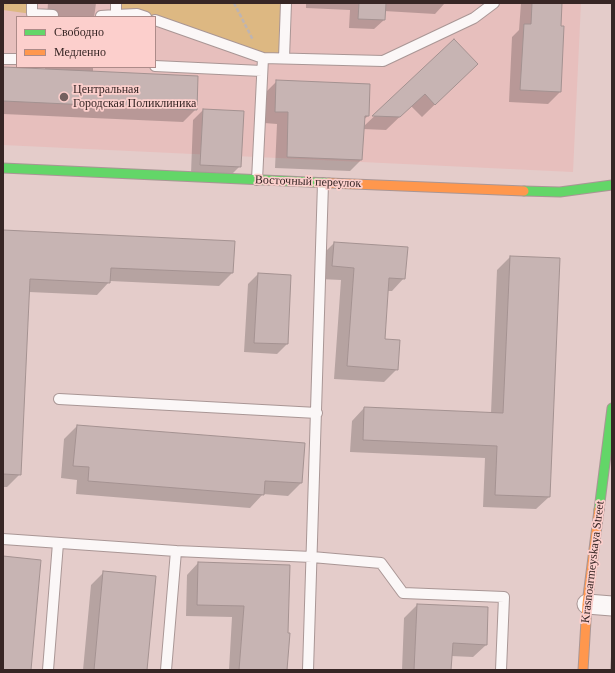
<!DOCTYPE html>
<meta charset="utf-8">
<style>
body{margin:0}
#map{position:relative;width:615px;height:673px;overflow:hidden;background:#e4ccca;font-family:"Times New Roman",serif}
canvas{display:block}
.frame{position:absolute;inset:0;border:4px solid #372625;pointer-events:none}
.legend{position:absolute;left:16px;top:16px;width:140px;height:52px;box-sizing:border-box;background:#fccfcc;border:1px solid #ad8b89;margin:0;padding:5px 7px;list-style:none;font-size:12px;color:#372625}
.legend li{display:flex;align-items:center;gap:8px;height:20px}
.legend b{width:20px;border:1px solid #ad8b89}
</style>
<div id="map">
<canvas width="615" height="673"></canvas>
<div class="frame"></div>
<ul class="legend">
<li><b style="height:5px;background:#63d668"></b>Свободно</li>
<li><b style="height:5px;background:#ff974d"></b>Медленно</li>
</ul>
</div>
<script>
const ctx = document.querySelector('canvas').getContext('2d');
ctx.lineJoin = 'round';
function fillPath(path, color) { ctx.fillStyle = color; ctx.fill(path, 'evenodd'); }
const shape = rows => new Path2D(rows.map(r => 'M' + r).join(''));
function stroke(path, color, width, dash) { ctx.strokeStyle = color; ctx.lineWidth = width; ctx.lineCap = dash ? 'butt' : 'round'; ctx.setLineDash(dash || []); ctx.stroke(path); }
function label(font, color, halo, rows, align = 'center') {
  ctx.font = font + ' "Times New Roman",serif'; ctx.lineWidth = 3.5; ctx.setLineDash([]); ctx.textBaseline = 'middle'; ctx.strokeStyle = halo; ctx.fillStyle = color; for (const [text, x, y, turn = 0] of rows) {
    ctx.save(); ctx.translate(x, y); ctx.rotate((+turn || 0) * Math.PI / 180); ctx.textAlign = isNaN(turn) ? turn : align; if (halo) ctx.strokeText(text, 0, 0); ctx.fillText(text, 0, 0); ctx.restore();
  }
}
const built = shape([
 [3,3,581,3,573,172,3,145],
 [17,17,155,17,155,67,17,67]
]);
const green = shape([
 [3,3,32,3,32,14,3,10],
 [116,3,286,3,284,58,263,57,155,17,116,15]
]);
const shadow = shape([
 [48,3,96,3,95,11,94,17,47,17],
 [306,3,445,3,435,14,384,11,384,20,374,29,349,28,350,10,306,8],
 [521,3,561,3,560,92,548,104,509,102,512,37,519,30],
 [454,40,463,77,422,117,411,106,386,130,363,129,361,160,350,171,275,168,277,124,264,123,265,93,277,81,368,116,363,120,363,127],
 [45,67,93,67,93,72,196,109,183,122,3,114,3,68,45,70],
 [203,110,240,166,230,176,191,174,193,120],
 [3,231,234,242,232,273,219,286,110,281,109,282,97,295,29,292,20,474,7,487,3,487],
 [334,243,404,278,392,291,387,291,384,340,397,369,384,382,334,379,341,280,320,279,321,256],
 [510,257,549,497,536,509,483,507,485,458,350,452,352,421,364,408,491,413,497,270],
 [258,274,287,344,277,354,244,352,248,284],
 [77,426,304,444,301,483,288,496,263,494,250,508,76,494,77,480,61,478,64,439],
 [198,563,287,634,286,670,229,670,232,617,186,616,187,575],
 [104,572,146,670,83,670,91,585],
 [417,605,486,645,473,657,451,656,450,670,402,670,404,618],
 [612,643,612,670,610,670]
]);
const building = shape([
 [359,3,386,3,385,20,358,19,359,3],
 [532,3,562,3,561,26,564,26,561,92,520,90,524,24,531,24,532,3],
 [454,39,478,64,435,105,425,94,400,117,372,116,454,39],
 [3,67,198,76,197,110,3,101,3,67],
 [276,80,370,84,369,116,365,116,362,160,287,157,288,112,275,112,276,80],
 [203,109,244,111,241,167,200,165,203,109],
 [3,230,235,241,233,273,111,268,110,283,30,279,21,475,3,474,3,230],
 [334,242,408,247,405,279,389,278,385,339,400,340,398,370,347,366,354,268,332,266,334,242],
 [510,256,560,258,550,497,495,495,497,446,363,440,364,407,503,413,510,256],
 [258,273,291,275,288,344,254,343,258,273],
 [77,425,305,443,302,483,265,481,264,495,88,481,89,467,73,466,77,425],
 [3,556,41,560,31,670,3,670,3,556],
 [198,562,290,565,288,633,290,633,287,670,239,670,244,606,197,605,198,562],
 [103,571,156,576,147,670,94,670,103,571],
 [417,604,488,607,487,645,453,643,451,670,414,670,417,604]
]);
const path = shape([
 [234,3,253,40]
]);
const lane = shape([
 [32,3,32,14,53,15],
 [116,3,116,15,137,14,146,17],
 [101,16,116,15],
 [155,20,263,58],
 [284,58,286,3],
 [3,59,17,59],
 [155,66,262,71],
 [257,180,263,58,383,61,474,18,494,3],
 [59,399,317,413],
 [3,539,176,551,312,557,381,563,403,593,504,597,501,670],
 [48,670,58,543],
 [166,670,176,551],
 [308,670,323,183]
]);
const street = shape([
 [587,604,612,606]
]);
const fast = shape([
 [3,168,329,183],
 [524,191,560,192,612,185],
 [599,510,612,408]
]);
const slow = shape([
 [329,183,524,191],
 [583,670,587,604,599,510]
]);
const markers = [
 [64,97,5,"#74605f"]
];
const poiNames = [
 ["Центральная",73,90],
 ["Городская Поликлиника",73,104]
];
const streetNames = [
 ["Восточный переулок",308,182,2],
 ["Krasnoarmeyskaya Street",593,562,-83]
];
fillPath(built, '#e7bfbd');
fillPath(green, '#ddb882');
fillPath(shadow, '#0003');
fillPath(building, '#c7b4b3');
stroke(building, '#a49291', 1);
stroke(lane, '#a99695', 12);
stroke(street, '#a99695', 21);
stroke(fast, '#a99695', 11);
stroke(slow, '#a99695', 11);
stroke(path, '#bdb4b3', 2.5, [4, 2]);
stroke(lane, '#fbf7f7', 10);
stroke(street, '#fbf7f7', 19);
stroke(fast, '#63d668', 9);
stroke(slow, '#ff974d', 9);
for (const [x, y, r, color] of markers) { const dot = new Path2D(); dot.arc(x, y, r, 0, 2 * Math.PI); ctx.fillStyle = color; ctx.fill(dot); stroke(dot, '#fccfcc', 1.5); }
label('12px', '#372625', '#fccfcc', poiNames, 'left');
label('12px', '#372625', '#fccfcc', streetNames);
</script>
